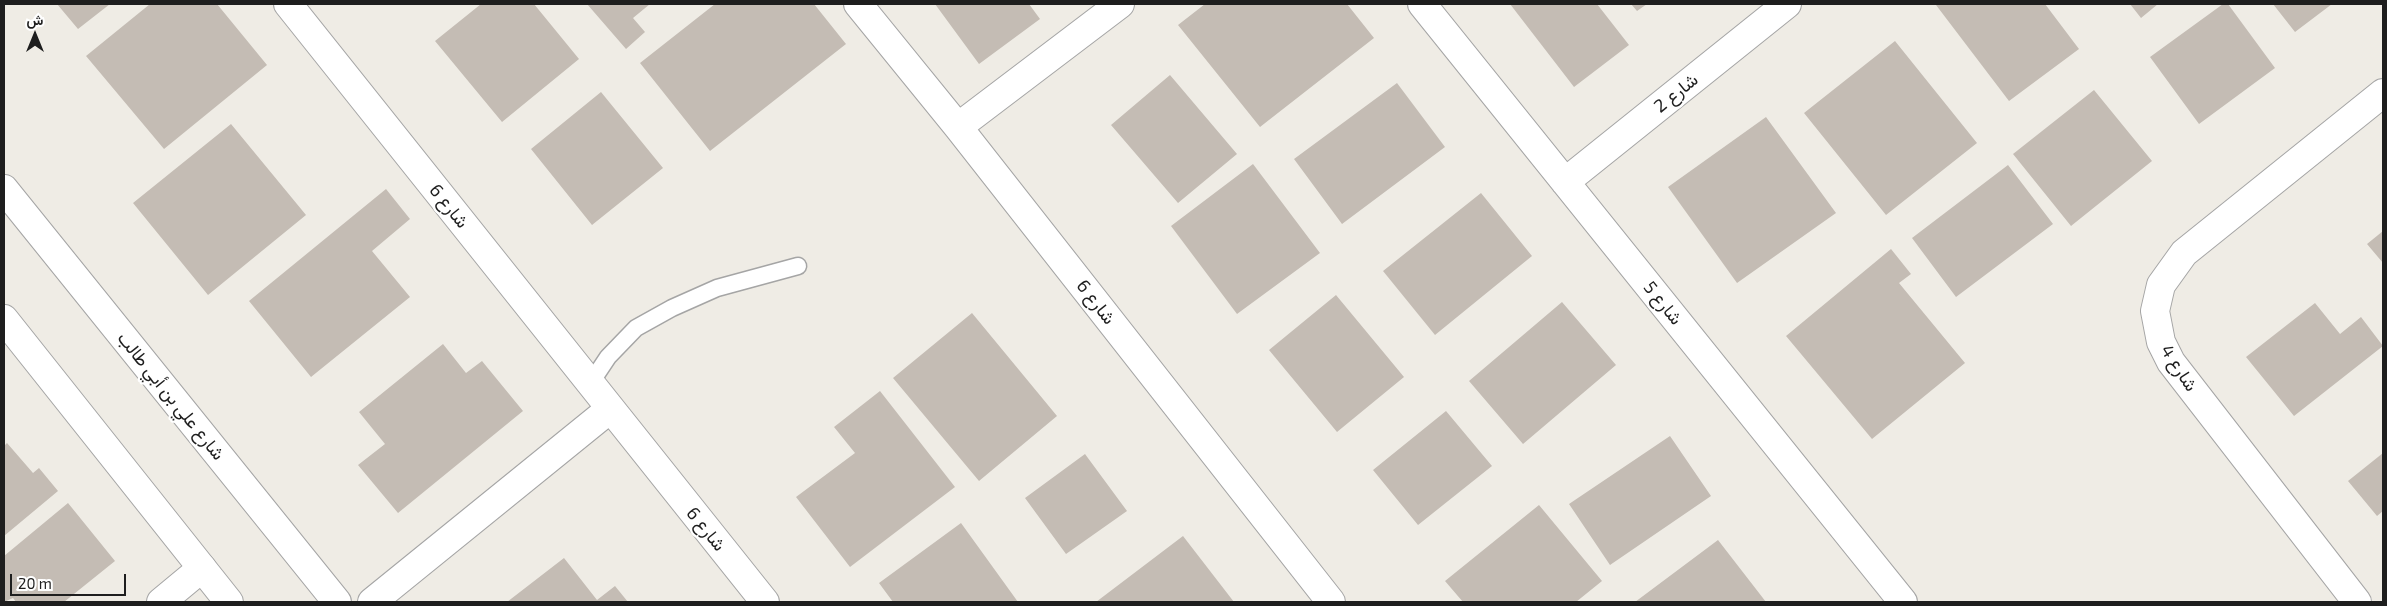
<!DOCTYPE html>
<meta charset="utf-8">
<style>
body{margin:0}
#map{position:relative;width:2387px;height:606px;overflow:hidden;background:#efece5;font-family:"Exo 2",Vazirmatn,sans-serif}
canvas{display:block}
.frame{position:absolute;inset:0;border:5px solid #1e1e1e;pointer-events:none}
.north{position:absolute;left:10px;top:10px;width:50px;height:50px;-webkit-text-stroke:4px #fff;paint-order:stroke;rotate:0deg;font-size:14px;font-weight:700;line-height:20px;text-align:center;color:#1e1e1e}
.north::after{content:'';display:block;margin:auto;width:18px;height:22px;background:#1e1e1e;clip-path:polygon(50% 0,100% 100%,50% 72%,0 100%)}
.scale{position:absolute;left:10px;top:574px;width:116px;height:22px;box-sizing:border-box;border:2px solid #1e1e1e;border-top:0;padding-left:6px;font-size:15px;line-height:18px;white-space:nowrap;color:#1e1e1e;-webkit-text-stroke:4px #fff;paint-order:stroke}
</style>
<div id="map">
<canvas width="2387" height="606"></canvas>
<div class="frame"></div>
<div class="north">ش</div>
<div class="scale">20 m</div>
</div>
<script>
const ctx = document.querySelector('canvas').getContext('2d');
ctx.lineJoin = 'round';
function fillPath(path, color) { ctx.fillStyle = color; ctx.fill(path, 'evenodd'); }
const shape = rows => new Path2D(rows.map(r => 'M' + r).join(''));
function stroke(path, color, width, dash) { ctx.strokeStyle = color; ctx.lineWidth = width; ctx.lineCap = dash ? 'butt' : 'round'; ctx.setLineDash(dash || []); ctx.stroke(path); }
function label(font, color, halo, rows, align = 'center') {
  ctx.font = font + ' "Exo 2",Vazirmatn,sans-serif'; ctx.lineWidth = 4.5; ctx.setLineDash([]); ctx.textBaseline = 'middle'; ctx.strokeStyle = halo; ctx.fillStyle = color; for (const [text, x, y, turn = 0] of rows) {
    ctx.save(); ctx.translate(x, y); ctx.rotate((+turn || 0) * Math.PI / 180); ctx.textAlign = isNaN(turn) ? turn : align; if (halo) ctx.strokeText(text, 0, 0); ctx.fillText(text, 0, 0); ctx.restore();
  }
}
const building = shape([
 [57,4,110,4,78,29],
 [150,4,217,4,267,65,164,149,86,56],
 [481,4,534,4,579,59,502,122,435,41],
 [587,4,650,4,633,18,645,32,626,49],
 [715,4,814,4,846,44,710,151,640,63],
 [935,4,1029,4,1040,19,979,64],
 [1205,4,1347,4,1374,38,1260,127,1178,25],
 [1510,4,1597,4,1629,45,1574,87],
 [1631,4,1647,4,1637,11],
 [1938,4,2045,4,2079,49,2009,101,1936,5],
 [2130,4,2158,4,2141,18],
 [2223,4,2228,4,2275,68,2199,124,2150,57],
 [2273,4,2332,4,2295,32],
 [1895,41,1977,143,1886,215,1804,113],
 [1170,75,1237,154,1178,203,1111,125],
 [1397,83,1445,147,1342,224,1294,159],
 [2094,90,2152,161,2071,226,2013,154],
 [601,92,663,168,592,225,531,149],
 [1766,117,1836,213,1737,283,1668,187],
 [231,124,306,215,208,295,133,203],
 [1253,164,1320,253,1237,314,1171,226],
 [2008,165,2053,224,1956,297,1912,238],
 [386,189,410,219,372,251,410,297,311,377,249,301],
 [1481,193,1532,256,1435,335,1383,271],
 [2383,231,2383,263,2367,244],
 [1891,249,1911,274,1899,283,1965,363,1872,439,1786,336],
 [1336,295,1404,377,1337,432,1269,350],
 [1562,302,1616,365,1523,444,1469,381],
 [2315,303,2340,334,2361,317,2383,346,2294,416,2246,357],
 [972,313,1057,416,979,481,893,378],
 [443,344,466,373,482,361,523,411,398,513,358,465,385,444,359,412],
 [880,391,955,487,850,567,796,497,855,453,834,427],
 [1446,411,1492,466,1418,525,1373,470],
 [1670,436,1711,496,1610,565,1569,504],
 [7,443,33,473,39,468,58,491,4,536,4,446],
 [2383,453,2383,511,2377,516,2348,481],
 [1085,454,1127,511,1066,554,1025,498],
 [68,503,115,561,64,602,16,602,13,598,4,602,4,556],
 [1539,505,1602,581,1576,602,1463,602,1445,581],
 [961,523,1018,602,893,602,879,583],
 [1183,536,1234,602,1096,602],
 [1718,540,1766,602,1635,602],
 [564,558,597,600,615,586,628,602,507,602]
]);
const service = shape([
 [590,384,608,357,636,328,672,308,717,288,798,266]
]);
const minor = shape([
 [288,4,765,602],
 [858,4,958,127,1331,602],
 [1422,4,1903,602],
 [958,127,1120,4],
 [1565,182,1787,4],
 [161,602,202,568],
 [372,602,610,409],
 [2357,602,2171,362,2161,342,2155,311,2161,285,2184,253,2383,93]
]);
const tertiary = shape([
 [4,189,337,602],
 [4,319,229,602]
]);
const streetNames = [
 ["شارع 2",1676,93,-39],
 ["شارع 6",449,206,51],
 ["شارع 6",1096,302,52],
 ["شارع 5",1663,303,51],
 ["شارع 4",2179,368,57],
 ["شارع علي بن أبي طالب",171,396,51],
 ["شارع 6",706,529,51]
];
fillPath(building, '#c4bcb4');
stroke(service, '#a5a5a5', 19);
stroke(minor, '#a5a5a5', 30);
stroke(tertiary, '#a5a5a5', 30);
stroke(service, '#fff', 16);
stroke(minor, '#fff', 28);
stroke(tertiary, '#fff', 28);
label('18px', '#1e1e1e', '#fff', streetNames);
</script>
